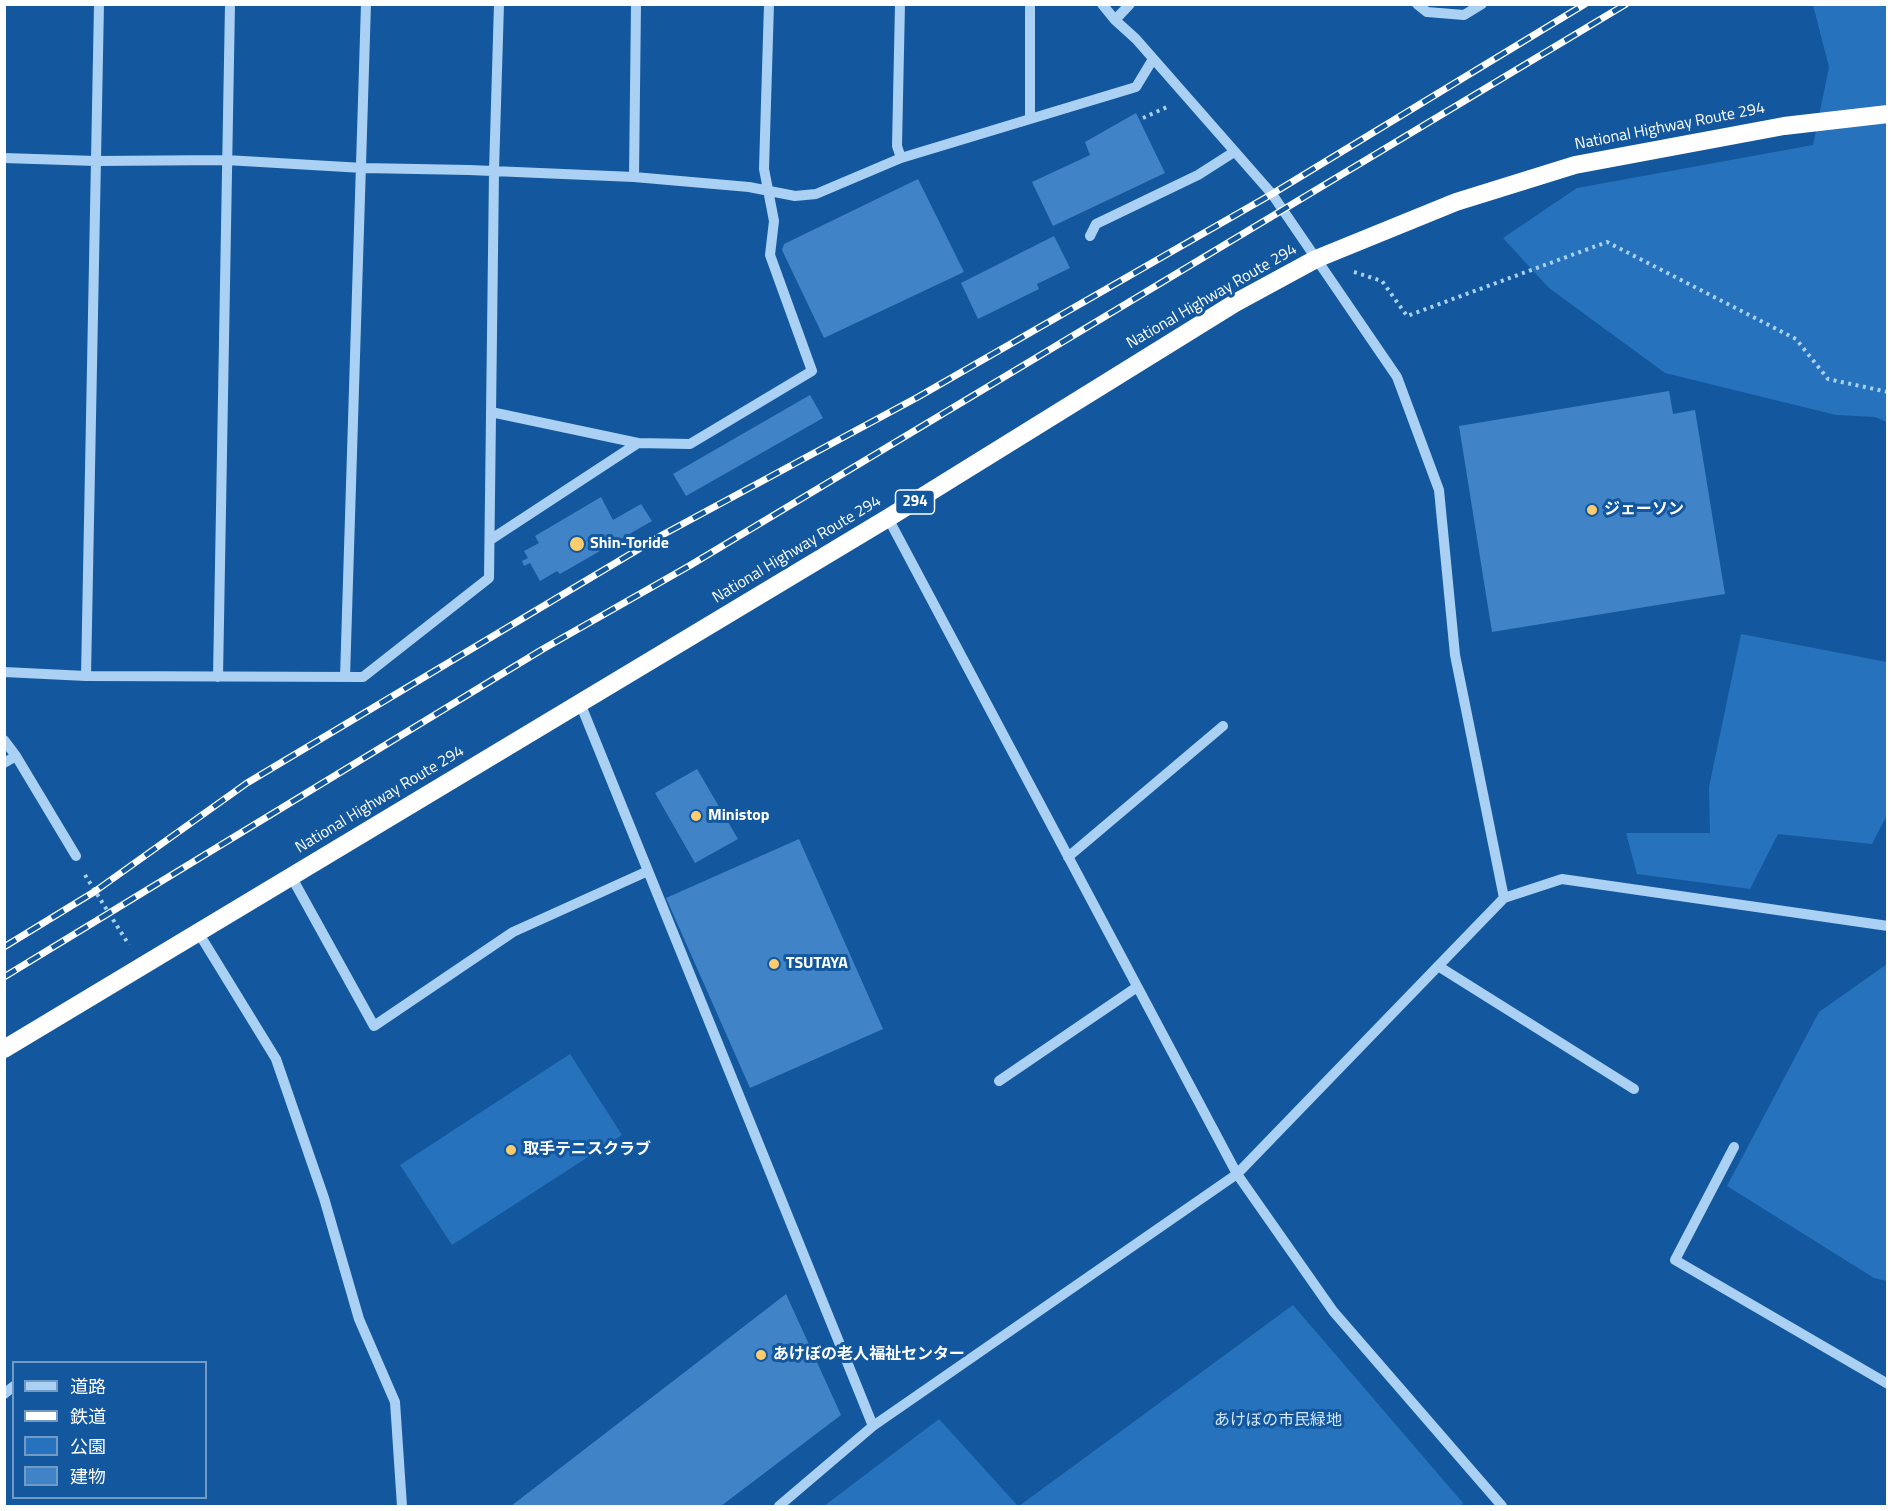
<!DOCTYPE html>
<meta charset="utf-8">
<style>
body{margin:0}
#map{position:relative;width:1892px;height:1511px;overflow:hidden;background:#13589e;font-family:"Titillium Web","Noto Sans JP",sans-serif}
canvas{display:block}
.frame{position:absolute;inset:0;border:6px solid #fff;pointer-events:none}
.legend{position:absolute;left:12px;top:1361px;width:195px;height:138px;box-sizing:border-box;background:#13589e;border:2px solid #719bc5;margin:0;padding:8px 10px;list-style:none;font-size:18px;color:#fff}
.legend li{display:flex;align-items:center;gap:12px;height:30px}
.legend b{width:30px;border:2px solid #719bc5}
</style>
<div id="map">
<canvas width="1892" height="1511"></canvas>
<div class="frame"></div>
<ul class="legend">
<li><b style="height:8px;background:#aad0f4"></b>道路</li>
<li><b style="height:8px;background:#fff"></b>鉄道</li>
<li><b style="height:16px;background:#2672bc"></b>公園</li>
<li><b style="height:16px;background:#4083c6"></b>建物</li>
</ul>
</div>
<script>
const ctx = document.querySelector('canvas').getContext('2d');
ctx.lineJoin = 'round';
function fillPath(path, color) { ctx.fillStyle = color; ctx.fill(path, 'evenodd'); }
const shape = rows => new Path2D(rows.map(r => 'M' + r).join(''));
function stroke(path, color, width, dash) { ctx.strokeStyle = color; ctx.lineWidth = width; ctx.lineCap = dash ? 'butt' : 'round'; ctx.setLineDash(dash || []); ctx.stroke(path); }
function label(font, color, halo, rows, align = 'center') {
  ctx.font = font + ' "Titillium Web","Noto Sans JP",sans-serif'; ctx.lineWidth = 6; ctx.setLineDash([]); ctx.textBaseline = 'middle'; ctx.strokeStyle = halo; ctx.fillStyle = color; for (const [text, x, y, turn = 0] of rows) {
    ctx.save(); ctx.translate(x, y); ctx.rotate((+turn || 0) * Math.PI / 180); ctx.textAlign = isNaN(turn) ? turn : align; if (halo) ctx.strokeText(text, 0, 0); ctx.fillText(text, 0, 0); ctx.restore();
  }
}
const green = shape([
 [1813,5,1887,5,1887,422,1875,417,1836,415,1665,373,1549,288,1503,238,1577,188,1813,145,1829,67],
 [1741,634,1887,662,1887,815,1872,844,1778,834,1750,889,1637,874,1626,833,1710,833,1709,787],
 [1887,964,1887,1281,1874,1278,1727,1186,1819,1012],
 [570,1054,622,1135,452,1245,400,1165],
 [1293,1305,1463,1503,1461,1506,1019,1506],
 [939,1419,1018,1506,824,1506]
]);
const building = shape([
 [1136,113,1165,173,1053,226,1032,182,1090,155,1085,142],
 [918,179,964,272,824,338,782,250,784,244],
 [1054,236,1070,268,1037,284,1039,289,978,319,961,283],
 [1669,391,1673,414,1695,410,1725,594,1492,632,1459,426],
 [810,395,823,418,686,496,673,474],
 [601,497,613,520,641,504,652,521,560,574,557,571,540,581,530,563,524,566,522,561,528,558,524,551,539,543,535,536],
 [697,769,738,839,695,863,655,793],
 [799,839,883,1029,750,1088,666,898],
 [786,1294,841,1415,721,1506,511,1506]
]);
const path = shape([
 [1143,118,1167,107],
 [1354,272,1382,281,1407,316,1607,242,1796,339,1828,379,1888,392],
 [85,875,129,945]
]);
const minor = shape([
 [1102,4,1115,20,1136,39,1272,194,1397,377,1439,490,1455,655,1504,898],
 [1417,4,1427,12,1464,15,1482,4],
 [1115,20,1130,4],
 [1030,119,1030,4],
 [4,158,96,161,226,160,363,168,469,170,634,177,749,187,795,196,816,194,901,158,897,146,900,4],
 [901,158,1136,87,1153,59],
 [634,177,636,4],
 [1090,236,1096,224,1198,175,1234,152],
 [491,412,638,443],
 [490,540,638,443,690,444,812,371,770,255,774,221,764,169,769,4],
 [4,672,86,676,363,677,489,578,494,171,499,4],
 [86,676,99,4],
 [218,677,230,4],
 [345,677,366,4],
 [580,703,873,1426,1237,1174,888,518],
 [4,740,16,756,76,856],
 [4,763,16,756],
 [1068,857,1223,726],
 [291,876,374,1026,513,932,648,871],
 [198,932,276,1059,324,1198,359,1319,395,1402,402,1506],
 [1438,966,1634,1089],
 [999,1081,1137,987],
 [1734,1147,1675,1260,1888,1384],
 [4,1394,14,1386],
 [779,1506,873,1426],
 [1502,1506,1333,1311,1237,1174,1504,898,1562,879,1888,926]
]);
const highway = shape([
 [4,1049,888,518,1235,303,1316,259,1456,202,1575,165,1784,126,1888,114]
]);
const rail = shape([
 [4,947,94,892,247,783,664,534,918,397,1272,194,1585,4],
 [4,977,543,649,689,566,1626,4]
]);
const markers = [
 [1592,510,6,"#ffcc6d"],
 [577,544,8,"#ffcc6d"],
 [696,816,6,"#ffcc6d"],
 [774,964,6,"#ffcc6d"],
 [511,1150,6,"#ffcc6d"],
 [761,1355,6,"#ffcc6d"]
];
const shields = [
 [915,502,39]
];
const shieldNames = [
 ["294",915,502]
];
const streetNames = [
 ["National Highway Route 294",1670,127,-11],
 ["National Highway Route 294",1212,297,-30],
 ["National Highway Route 294",797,550,-31],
 ["National Highway Route 294",380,800,-31]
];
const poiNames = [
 ["ジェーソン",1604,510],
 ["Shin-Toride",590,544],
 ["Ministop",708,816],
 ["TSUTAYA",786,964],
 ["取手テニスクラブ",523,1150],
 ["あけぼの老人福祉センター",773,1355]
];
const parkNames = [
 ["あけぼの市民緑地",1278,1421]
];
fillPath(green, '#2672bc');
fillPath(building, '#4083c6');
stroke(path, '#aad0f4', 4, [3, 4.5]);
stroke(minor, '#aad0f4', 10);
stroke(highway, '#fff', 18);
stroke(rail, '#fff', 7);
stroke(rail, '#13589e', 4.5, [14]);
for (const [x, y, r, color] of markers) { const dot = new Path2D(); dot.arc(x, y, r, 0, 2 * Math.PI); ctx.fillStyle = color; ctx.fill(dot); stroke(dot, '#13589e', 2); }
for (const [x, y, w] of shields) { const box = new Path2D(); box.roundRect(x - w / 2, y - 12, w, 24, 4.5); ctx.fillStyle = '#13589e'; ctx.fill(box); stroke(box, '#fff', 1.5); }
label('bold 15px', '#fff', null, shieldNames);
label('16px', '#fff', '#13589e', streetNames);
label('bold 16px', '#fff', '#13589e', poiNames, 'left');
label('16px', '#d3e8fd', '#13589e', parkNames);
</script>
